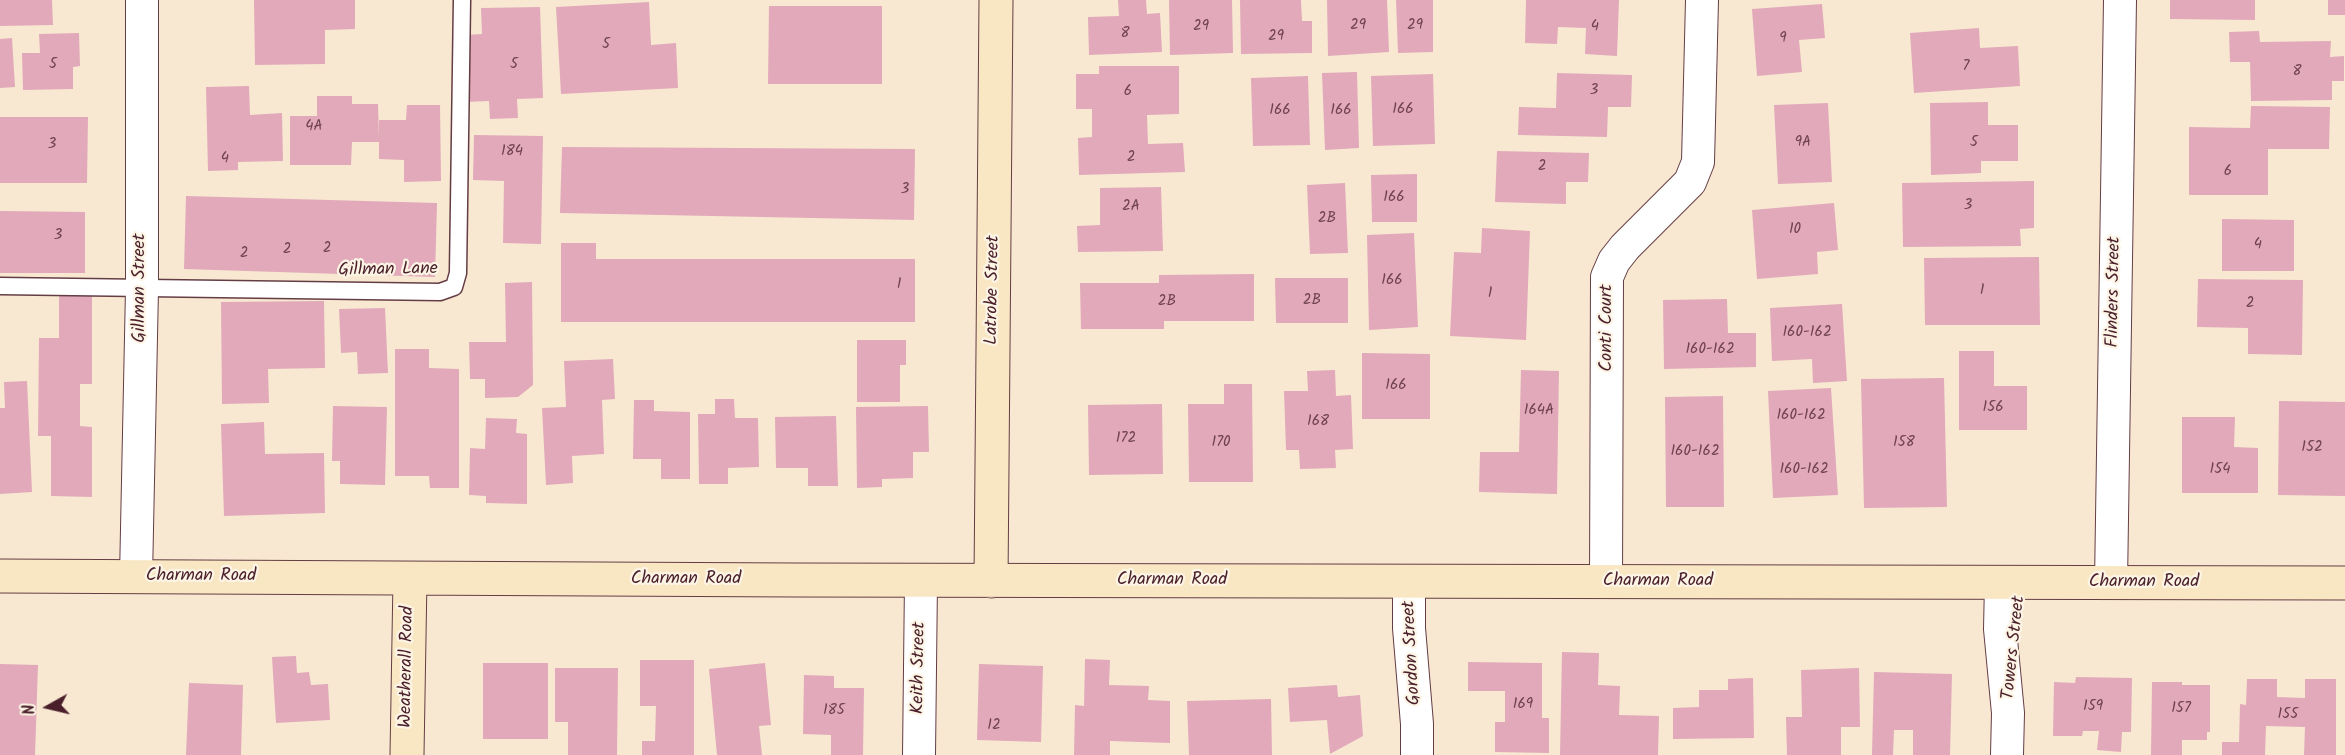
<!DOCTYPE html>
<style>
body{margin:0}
#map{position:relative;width:2345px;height:755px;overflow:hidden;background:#f8e8d1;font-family:Kalam,sans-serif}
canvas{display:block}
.north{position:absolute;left:18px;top:677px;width:60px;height:60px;-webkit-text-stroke:4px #fcf5e5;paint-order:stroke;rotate:262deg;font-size:16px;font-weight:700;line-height:24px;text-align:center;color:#4a1f2b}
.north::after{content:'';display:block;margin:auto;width:21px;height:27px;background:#4a1f2b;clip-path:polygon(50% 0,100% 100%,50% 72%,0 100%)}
</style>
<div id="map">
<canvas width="2345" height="755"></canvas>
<div class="north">N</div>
</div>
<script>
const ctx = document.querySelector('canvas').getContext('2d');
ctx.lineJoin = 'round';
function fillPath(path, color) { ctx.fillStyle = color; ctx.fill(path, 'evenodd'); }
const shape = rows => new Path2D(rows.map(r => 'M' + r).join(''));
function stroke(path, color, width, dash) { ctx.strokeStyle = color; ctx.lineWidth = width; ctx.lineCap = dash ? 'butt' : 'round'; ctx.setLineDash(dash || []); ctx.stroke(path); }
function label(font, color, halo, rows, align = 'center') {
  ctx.font = font + ' Kalam,sans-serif'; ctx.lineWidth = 4.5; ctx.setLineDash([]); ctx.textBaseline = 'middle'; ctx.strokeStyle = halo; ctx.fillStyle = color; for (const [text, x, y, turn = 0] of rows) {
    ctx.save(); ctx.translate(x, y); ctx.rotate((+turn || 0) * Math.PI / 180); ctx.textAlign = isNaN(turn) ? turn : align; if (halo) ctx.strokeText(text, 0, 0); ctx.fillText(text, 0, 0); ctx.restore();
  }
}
const building = shape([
 [0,0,52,0,53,25,0,26],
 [254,0,355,0,355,29,325,30,325,64,255,65],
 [1118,0,1146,0,1147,14,1160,13,1162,52,1089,55,1088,17,1119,16],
 [1169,0,1232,0,1233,53,1170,55],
 [1240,0,1301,0,1302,21,1312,21,1312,53,1241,54],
 [1327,0,1387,0,1389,52,1328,56],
 [1396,0,1433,0,1433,52,1398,53],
 [1526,0,1619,0,1617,56,1585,54,1586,28,1558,27,1557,44,1525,43],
 [2170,0,2255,0,2255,20,2170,19],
 [2328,0,2345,0,2345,15,2328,15],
 [649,2,651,45,676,43,678,88,561,94,556,7],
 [1822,4,1825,38,1799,40,1802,72,1757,76,1752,9],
 [769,6,882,6,882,84,768,84],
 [540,7,543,98,517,99,518,118,490,119,489,101,466,102,464,35,482,34,481,8],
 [1979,28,1980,48,2018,46,2020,86,1914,93,1910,33],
 [2259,31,2260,42,2331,41,2330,57,2344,56,2344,81,2332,81,2332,100,2251,101,2250,62,2230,62,2229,32],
 [79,33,80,66,73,67,73,89,23,90,22,53,40,53,39,34],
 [12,38,15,87,0,88,0,39],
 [1099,66,1179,66,1179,114,1147,115,1148,144,1183,143,1185,172,1079,175,1078,138,1092,137,1092,109,1076,109,1076,74,1099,74],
 [1357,72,1359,148,1325,150,1322,73],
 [1557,73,1632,75,1631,107,1608,107,1607,137,1518,135,1519,107,1556,108],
 [1433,74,1435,144,1373,146,1371,76],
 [1308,76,1310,145,1253,146,1251,78],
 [249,86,250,115,282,113,283,161,238,162,238,170,208,171,206,87],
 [317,96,352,96,352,104,378,104,379,139,379,120,406,120,407,105,440,105,441,181,404,182,404,160,379,159,379,142,352,142,351,165,290,165,290,116,317,116],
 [1988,102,1988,125,2018,125,2018,161,1981,161,1981,173,1931,175,1930,103],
 [1828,103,1832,182,1778,184,1774,105],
 [2251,106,2330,107,2329,149,2268,149,2268,195,2189,195,2189,127,2250,128],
 [0,117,88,117,87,183,0,183],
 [474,135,543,136,541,244,503,243,504,181,473,180],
 [562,147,915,149,914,220,560,213],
 [1497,151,1589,153,1588,182,1566,182,1566,204,1495,202],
 [1417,174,1417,222,1372,222,1371,175],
 [2034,181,2034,228,2020,229,2021,246,1903,247,1902,183],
 [1345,183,1348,253,1310,254,1307,185],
 [1161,187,1163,251,1078,252,1077,226,1100,225,1100,188],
 [186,196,437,203,435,277,184,269],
 [1834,203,1838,250,1817,252,1818,274,1757,279,1752,210],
 [0,211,85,212,85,273,0,273],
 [2222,219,2294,220,2294,271,2222,271],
 [1482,228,1530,231,1526,340,1450,336,1454,252,1481,253],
 [1414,233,1418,327,1369,330,1367,235],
 [561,243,596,243,596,259,915,259,915,322,561,322],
 [2039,257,2040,325,1925,325,1924,258],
 [1254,274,1254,321,1164,321,1164,329,1081,329,1080,283,1159,283,1159,275],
 [1275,278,1348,278,1348,323,1276,323],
 [2198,279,2303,280,2302,355,2248,354,2248,328,2197,327],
 [532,282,533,385,518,397,485,398,485,379,470,379,469,342,506,342,505,283],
 [59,296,92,296,92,384,80,384,80,426,92,427,92,497,51,496,51,436,38,436,39,338,59,338],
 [1727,299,1728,333,1756,333,1756,367,1664,369,1663,300],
 [324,301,325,368,268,369,269,403,222,404,221,302],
 [1842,304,1847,381,1813,383,1812,359,1772,361,1770,308],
 [385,308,388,373,358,374,357,352,341,353,339,309],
 [857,340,906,340,906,365,900,365,900,402,857,402],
 [395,349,429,349,429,368,459,369,459,488,430,488,429,476,395,476],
 [1959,351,1994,351,1994,386,2027,386,2027,430,1959,430],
 [1362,353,1430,354,1430,419,1362,419],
 [613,359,615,399,602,400,604,454,572,456,573,483,546,485,542,408,566,407,564,361],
 [1335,370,1336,396,1351,395,1353,449,1335,450,1336,468,1300,469,1299,450,1286,450,1284,391,1308,391,1307,371],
 [1521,370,1559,371,1557,494,1479,492,1480,452,1519,452],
 [1944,378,1947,507,1864,508,1861,379],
 [27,381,32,492,0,494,0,408,5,408,4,382],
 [1224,384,1252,384,1253,482,1189,482,1188,404,1224,404],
 [1831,388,1838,495,1773,498,1768,391],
 [1723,396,1724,507,1666,507,1665,397],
 [715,399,734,399,735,418,758,418,759,467,728,468,728,484,699,484,698,414,715,414],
 [634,400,654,400,654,411,690,412,690,479,661,479,661,459,633,459],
 [2279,401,2345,402,2345,496,2278,495],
 [1162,404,1163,474,1089,475,1088,405],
 [333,406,387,407,385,485,340,484,340,461,332,461],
 [928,406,929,452,913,452,913,478,882,479,882,487,857,488,856,407],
 [836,416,838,486,808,486,808,468,776,468,775,417],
 [2182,417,2235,417,2234,447,2258,448,2258,493,2182,493],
 [486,418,517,419,516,433,527,434,527,504,486,503,486,496,469,495,470,448,485,449],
 [264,422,265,454,324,453,325,513,224,516,221,424],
 [1562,652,1599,653,1598,685,1620,686,1619,715,1659,716,1658,755,1560,755],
 [296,656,297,673,309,672,311,685,328,684,330,720,276,723,272,657],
 [1085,659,1110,660,1109,685,1149,686,1148,700,1170,701,1170,743,1110,741,1110,755,1074,755,1075,705,1084,706],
 [640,660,694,660,694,755,642,755,642,741,655,741,656,706,640,706],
 [1468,662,1542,663,1542,718,1549,718,1549,753,1495,752,1495,722,1505,722,1505,691,1468,691],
 [483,663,548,663,548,739,483,739],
 [765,663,771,725,759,726,762,755,717,755,709,669],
 [0,664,38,665,35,755,0,755],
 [979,664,1043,666,1041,742,977,740],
 [555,668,618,668,617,755,568,755,568,722,555,722],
 [1859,668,1860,727,1841,727,1841,755,1787,755,1786,717,1802,717,1801,670],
 [1874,672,1952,674,1950,755,1913,755,1913,730,1894,730,1893,755,1872,755],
 [804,675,834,676,834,688,864,688,863,755,831,755,831,735,803,734],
 [2076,677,2132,678,2131,732,2122,732,2121,752,2097,750,2099,731,2083,731,2082,736,2053,736,2054,682,2075,683],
 [1753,678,1754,738,1673,739,1673,708,1699,707,1699,690,1728,690,1728,679],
 [2247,679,2277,679,2277,697,2305,698,2305,679,2336,679,2336,755,2304,755,2305,727,2266,726,2265,755,2222,755,2222,742,2239,742,2240,704,2246,705],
 [2152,682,2182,682,2182,685,2210,685,2210,732,2207,732,2207,740,2182,740,2182,755,2151,755],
 [189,683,243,685,241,755,186,755],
 [1337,685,1338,697,1360,695,1363,736,1330,754,1327,720,1290,722,1288,688],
 [1271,699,1272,755,1189,755,1187,701]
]);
const lane = shape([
 [0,286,440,292,454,287,458,273,462,0]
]);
const street = shape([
 [136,577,142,289,142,0],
 [1409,582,1409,628,1417,724,1417,755],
 [1606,582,1607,277,1614,261,1625,247,1690,182,1698,162,1702,0],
 [2001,583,2000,629,2008,713,2007,755],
 [2111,583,2120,0],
 [919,755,921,581]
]);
const secondary = shape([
 [0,576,796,580,2345,583],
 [991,581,996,0],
 [407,755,410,579]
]);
const numberNames = [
 ["29",1358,26],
 ["29",1415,26],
 ["29",1201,27],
 ["4",1595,27],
 ["8",1125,34],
 ["29",1276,37],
 ["9",1783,39],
 ["5",606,45],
 ["5",53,65],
 ["5",514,65],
 ["7",1966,67],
 ["8",2297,72],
 ["3",1594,91],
 ["6",1128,92],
 ["166",1403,110],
 ["166",1280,111],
 ["166",1341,111],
 ["4A",314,127],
 ["9A",1803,143],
 ["5",1974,143],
 ["3",52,145],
 ["184",512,152],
 ["2",1131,158],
 ["4",225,159],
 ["2",1542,167],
 ["6",2228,172],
 ["3",905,190],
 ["166",1394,198],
 ["3",1968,206],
 ["2A",1131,207],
 ["2B",1327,219],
 ["10",1795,230],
 ["3",58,236],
 ["4",2258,245],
 ["2",327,249],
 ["2",287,250],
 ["2",244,254],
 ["166",1392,281],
 ["1",899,285],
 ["1",1982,291],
 ["1",1490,294],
 ["2B",1312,301],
 ["2B",1167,302],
 ["2",2250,304],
 ["160-162",1807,333],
 ["160-162",1710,350],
 ["166",1396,386],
 ["156",1993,408],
 ["164A",1539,411],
 ["160-162",1801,416],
 ["168",1318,422],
 ["172",1126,439],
 ["170",1221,443],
 ["158",1904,443],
 ["152",2312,448],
 ["160-162",1695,452],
 ["160-162",1804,470],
 ["154",2220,470],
 ["169",1523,705],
 ["159",2093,707],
 ["157",2181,709],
 ["185",834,711],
 ["155",2288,715],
 ["12",994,726]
];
const streetNames = [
 ["Gillman Lane",388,271,-1],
 ["Gillman Street",141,288,-90],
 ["Latrobe Street",994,290,-89],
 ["Flinders Street",2115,292,-89],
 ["Conti Court",1608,328,-90],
 ["Charman Road",201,577],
 ["Charman Road",686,580],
 ["Charman Road",1172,581],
 ["Charman Road",1658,582],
 ["Charman Road",2144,583],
 ["Towers Street",2015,648,-84],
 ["Gordon Street",1413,653,-93],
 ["Weatherall Road",408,667,-89],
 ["Keith Street",920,668,-89]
];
fillPath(building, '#e1a9ba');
stroke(lane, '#643d44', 19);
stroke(street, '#643d44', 34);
stroke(secondary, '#643d44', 35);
stroke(lane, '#fff', 16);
stroke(street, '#fff', 32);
stroke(secondary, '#f9e7c3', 33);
label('15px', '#70424f', null, numberNames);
label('18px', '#4a1f2b', '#fcf5e5', streetNames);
</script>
